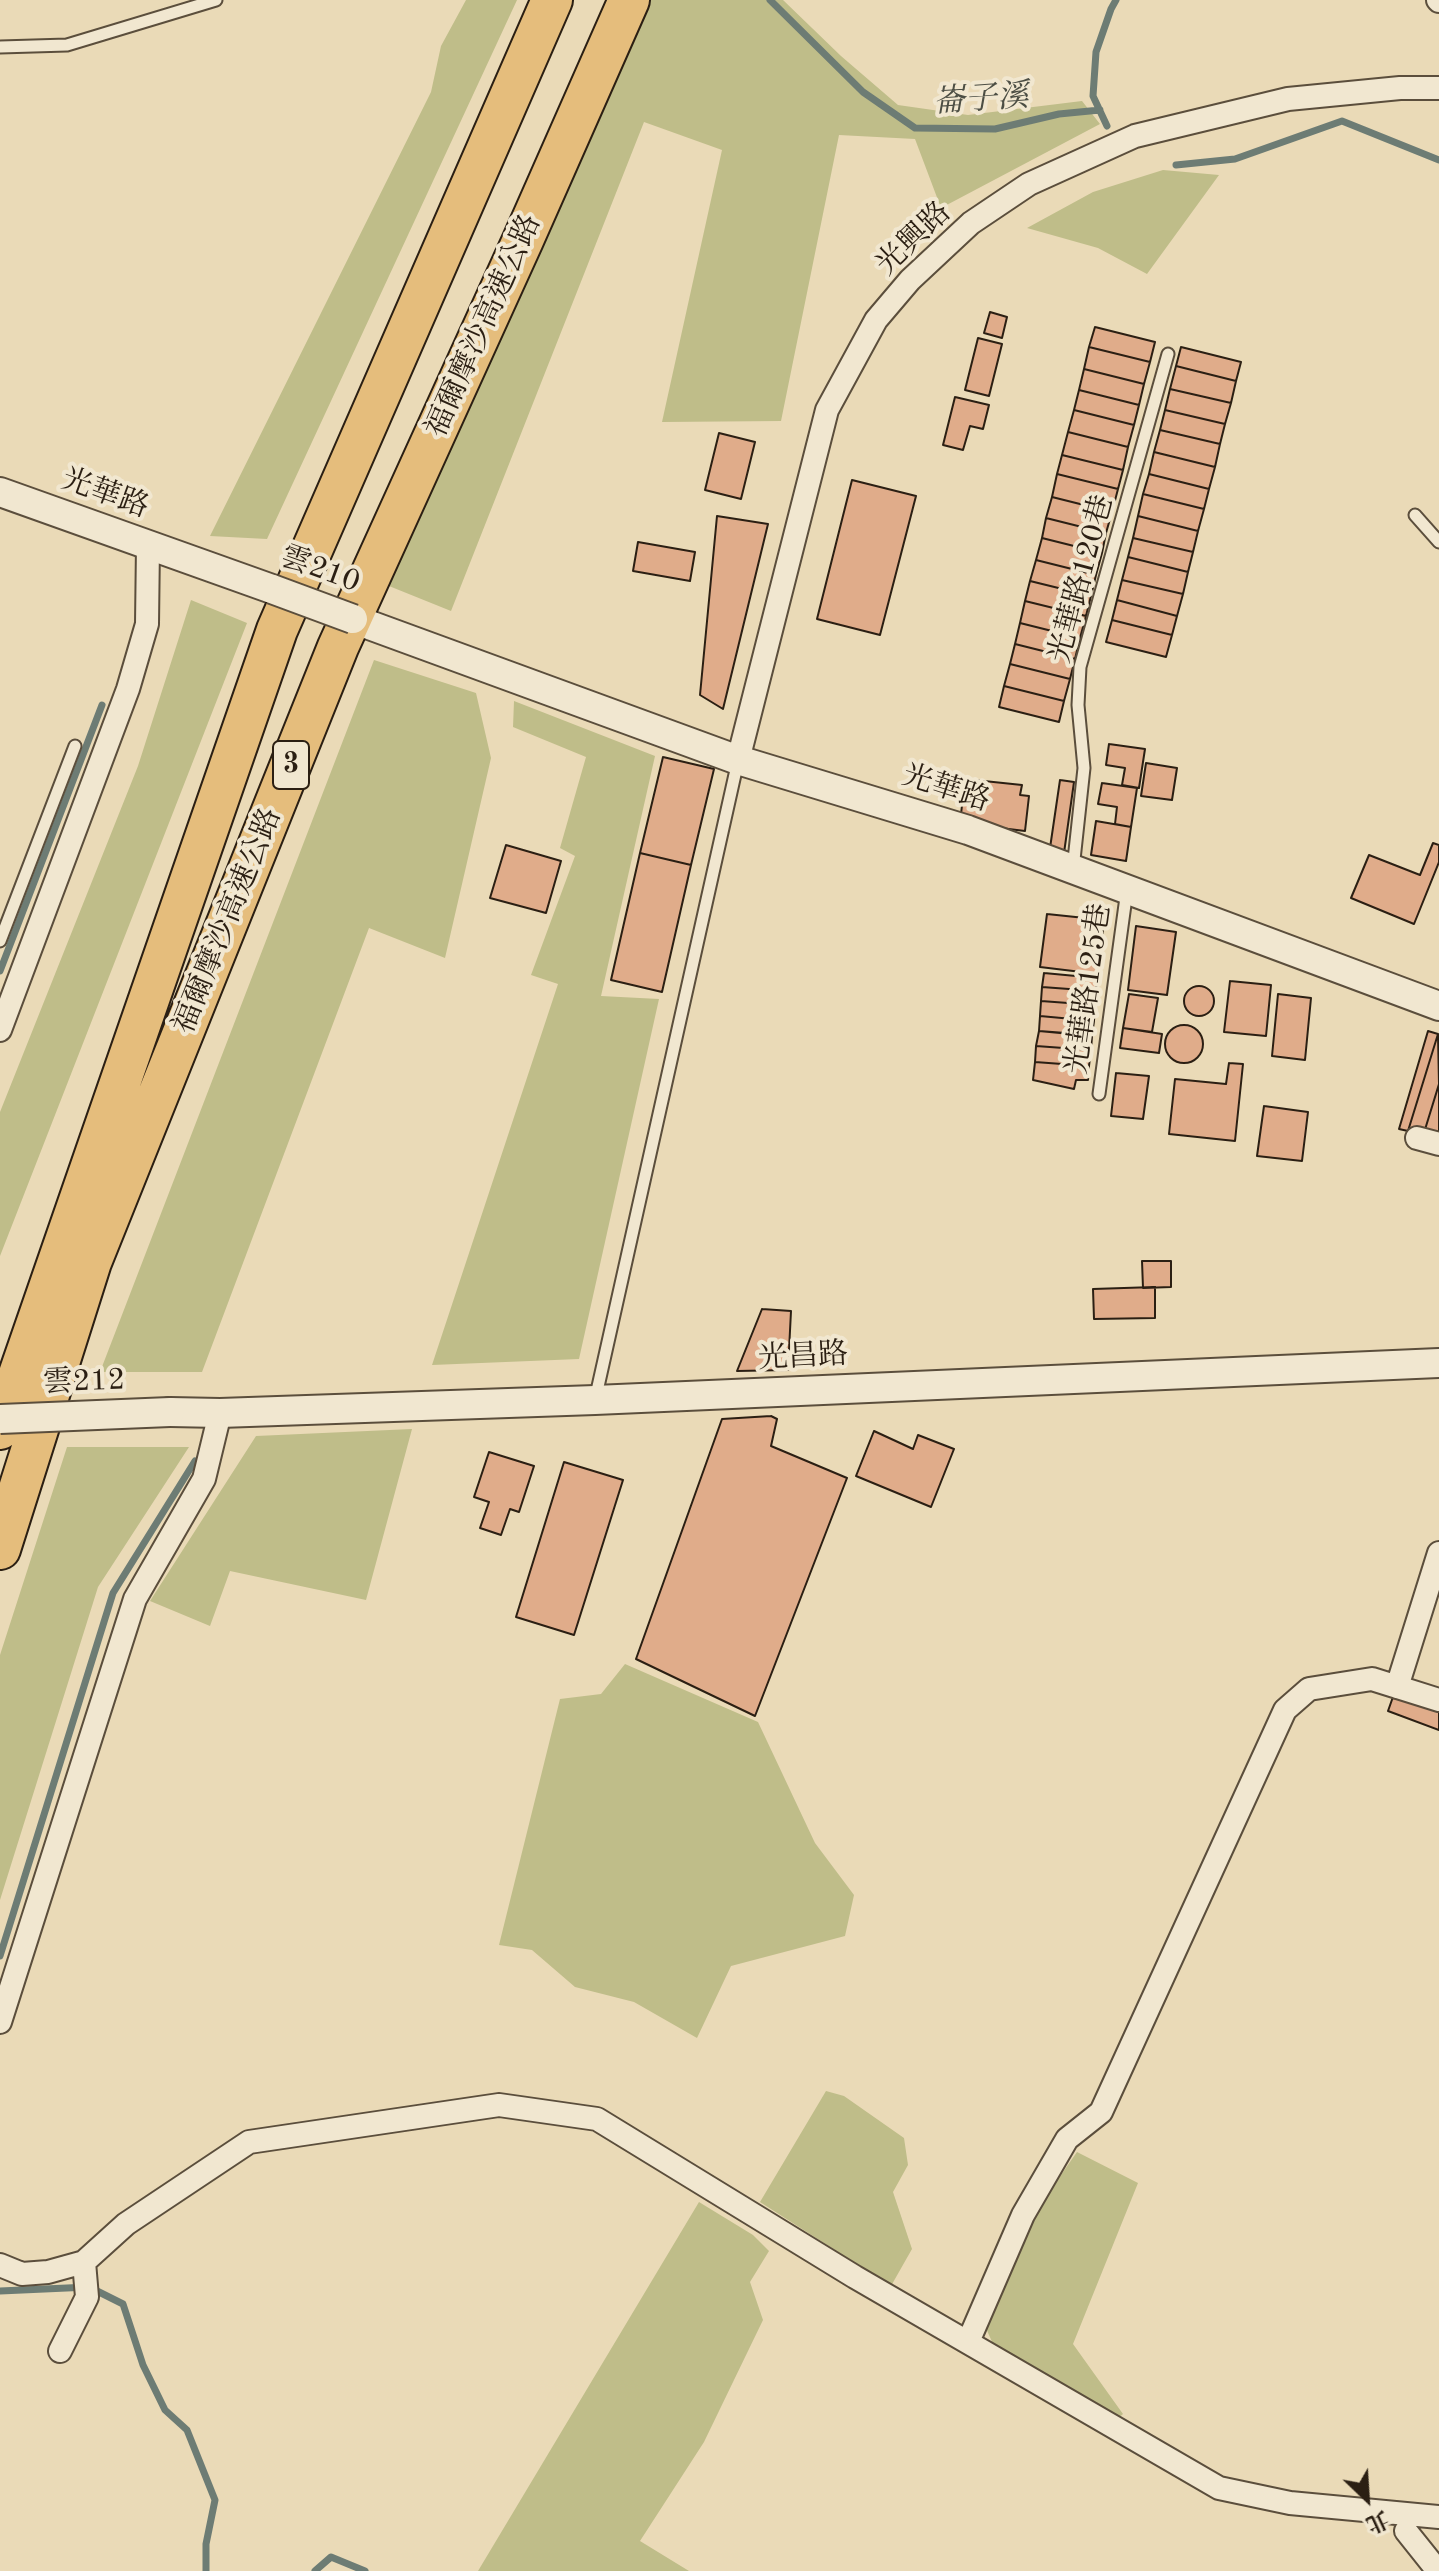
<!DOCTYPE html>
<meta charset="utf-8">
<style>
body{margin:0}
#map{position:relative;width:1439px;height:2571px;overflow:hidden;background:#eadab7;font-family:"Old Standard TT","Noto Serif TC",serif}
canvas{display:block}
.north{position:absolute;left:1327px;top:2459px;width:80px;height:80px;-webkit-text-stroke:6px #f1e7d0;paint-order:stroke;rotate:155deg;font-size:22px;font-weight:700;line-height:32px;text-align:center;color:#2b1f13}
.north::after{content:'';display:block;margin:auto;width:28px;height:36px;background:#2b1f13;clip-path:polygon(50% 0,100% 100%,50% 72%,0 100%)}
</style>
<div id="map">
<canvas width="1439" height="2571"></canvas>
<div class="north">北</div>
</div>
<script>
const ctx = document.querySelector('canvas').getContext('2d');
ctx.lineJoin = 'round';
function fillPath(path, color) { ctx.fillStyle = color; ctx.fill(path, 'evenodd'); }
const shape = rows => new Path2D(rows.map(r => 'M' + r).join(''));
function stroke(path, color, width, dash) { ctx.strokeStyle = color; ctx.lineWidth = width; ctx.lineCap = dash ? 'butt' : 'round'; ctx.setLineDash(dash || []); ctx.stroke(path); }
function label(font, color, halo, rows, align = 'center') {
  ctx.font = font + ' "Old Standard TT","Noto Serif TC",serif'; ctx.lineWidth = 8; ctx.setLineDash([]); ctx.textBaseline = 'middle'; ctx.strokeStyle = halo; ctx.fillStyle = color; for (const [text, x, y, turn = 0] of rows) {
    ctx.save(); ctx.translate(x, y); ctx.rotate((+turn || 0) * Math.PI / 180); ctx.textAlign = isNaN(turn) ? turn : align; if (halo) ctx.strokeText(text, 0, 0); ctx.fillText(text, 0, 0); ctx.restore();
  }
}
const green = shape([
 [466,0,517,0,267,539,210,536,431,92,441,46],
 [648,0,783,0,841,56,898,105,968,115,1082,101,1100,124,941,208,915,139,839,135,781,421,662,422,722,150,644,122,451,611,384,584],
 [1163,170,1219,175,1147,274,1098,248,1027,228,1093,192],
 [191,600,247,623,0,1256,0,1112,138,766],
 [374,660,476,693,491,758,445,958,369,928,202,1372,100,1372],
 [514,701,655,756,601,996,659,999,579,1359,432,1365,558,984,531,975,575,856,560,848,586,757,513,727],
 [412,1429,366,1600,230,1571,210,1626,150,1601,256,1436],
 [67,1447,189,1447,98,1587,0,1900,0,1655],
 [625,1664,758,1722,815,1843,854,1895,845,1936,731,1966,697,2038,634,2002,575,1987,532,1950,499,1945,560,1699,601,1694],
 [826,2091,844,2096,904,2138,908,2165,893,2192,912,2249,891,2286,760,2202],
 [1077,2152,1138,2183,1073,2344,1123,2414,1117,2419,993,2344,985,2326,1028,2222],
 [699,2202,753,2235,769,2251,750,2282,763,2320,704,2442,640,2541,689,2571,478,2571]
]);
const stream = shape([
 [770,0,863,92,915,128,995,129,1059,114,1100,110],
 [1107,126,1093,96,1096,52,1111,9,1116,0],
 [1176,165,1235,159,1342,121,1439,160],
 [0,971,102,705],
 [0,1956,113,1593,195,1461],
 [0,2291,89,2287,123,2304,143,2365,165,2410,187,2430,215,2500,206,2544,206,2571],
 [315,2571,331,2557,365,2571]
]);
const building = shape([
 [990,312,1007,317,1002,338,984,333,990,312],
 [1095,327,1155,342,1150,362,1089,347,1095,327],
 [978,338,1002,344,989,396,965,390,978,338],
 [1089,347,1150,362,1144,384,1084,369,1089,347],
 [1181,347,1241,362,1236,381,1176,366,1181,347],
 [1176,366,1236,381,1231,403,1170,389,1176,366],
 [1084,369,1144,384,1139,405,1079,390,1084,369],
 [1170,389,1231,403,1225,424,1165,410,1170,389],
 [1079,390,1139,405,1134,425,1074,410,1079,390],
 [955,397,989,405,983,429,970,426,963,450,943,445,955,397],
 [1074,410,1134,425,1128,447,1068,432,1074,410],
 [1165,410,1225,424,1220,444,1160,430,1165,410],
 [1160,430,1220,444,1215,467,1154,452,1160,430],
 [1068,432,1128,447,1123,470,1062,455,1068,432],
 [719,433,755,442,741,499,705,490,719,433],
 [1154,452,1215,467,1209,489,1149,474,1154,452],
 [1062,455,1123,470,1118,489,1057,474,1062,455],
 [1057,474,1118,489,1112,512,1052,497,1057,474],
 [1149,474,1209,489,1204,509,1143,494,1149,474],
 [852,480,916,496,880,635,817,619,852,480],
 [1143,494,1204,509,1198,531,1138,516,1143,494],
 [1052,497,1112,512,1106,533,1046,518,1052,497],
 [717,516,768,524,723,709,700,695,717,516],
 [1138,516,1198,531,1193,552,1133,538,1138,516],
 [1046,518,1106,533,1102,553,1042,538,1046,518],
 [1042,538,1102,553,1096,575,1036,560,1042,538],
 [1133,538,1193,552,1188,572,1128,557,1133,538],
 [638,542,695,552,690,581,633,571,638,542],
 [1128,557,1188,572,1183,594,1122,580,1128,557],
 [1036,560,1096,575,1091,596,1030,581,1036,560],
 [1122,580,1183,594,1177,616,1117,600,1122,580],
 [1030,581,1091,596,1086,616,1025,601,1030,581],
 [1117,600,1177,616,1172,635,1112,620,1117,600],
 [1025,601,1086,616,1080,638,1020,623,1025,601],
 [1112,620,1172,635,1166,657,1106,642,1112,620],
 [1020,623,1080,638,1075,659,1015,644,1020,623],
 [1015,644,1075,659,1070,679,1010,664,1015,644],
 [1010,664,1070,679,1064,701,1004,686,1010,664],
 [1004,686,1064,701,1059,722,999,707,1004,686],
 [1109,744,1145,749,1139,788,1122,785,1125,768,1106,765,1109,744],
 [663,757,714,769,691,865,640,853,663,757],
 [1146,763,1177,768,1172,800,1141,796,1146,763],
 [965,779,1022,785,1020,795,1029,796,1025,831,960,823,965,779],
 [1060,780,1074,782,1064,853,1050,848,1060,780],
 [1102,783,1137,788,1131,827,1115,824,1117,807,1098,804,1102,783],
 [1096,821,1131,827,1126,861,1091,855,1096,821],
 [1433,843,1439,845,1439,862,1414,924,1351,898,1369,855,1420,875,1433,843],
 [506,845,561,861,546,913,490,898,506,845],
 [640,853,691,865,662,992,611,980,640,853],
 [1047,914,1104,920,1098,974,1040,967,1047,914],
 [1136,926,1176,932,1167,995,1128,990,1136,926],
 [1044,973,1097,978,1096,991,1042,987,1044,973],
 [1230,981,1271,985,1266,1036,1224,1032,1230,981],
 '1184 1001a15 15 0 1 1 30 0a15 15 0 1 1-30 0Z',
 [1042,987,1096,991,1095,1005,1041,1001,1042,987],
 [1129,994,1158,998,1152,1032,1123,1028,1129,994],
 [1278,994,1311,998,1305,1060,1272,1056,1278,994],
 [1041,1001,1095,1005,1094,1021,1040,1016,1041,1001],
 [1040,1016,1094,1021,1092,1035,1039,1031,1040,1016],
 '1165 1044a19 19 0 1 1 38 0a19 19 0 1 1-38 0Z',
 [1123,1028,1162,1034,1159,1053,1120,1048,1123,1028],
 [1039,1031,1092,1036,1091,1050,1036,1046,1039,1031],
 [1428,1031,1438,1034,1408,1131,1399,1129,1428,1031],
 [1438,1034,1439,1084,1423,1136,1408,1131,1438,1034],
 [1036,1046,1091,1050,1089,1066,1035,1062,1036,1046],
 [1035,1062,1089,1066,1088,1080,1076,1080,1074,1089,1033,1080,1035,1062],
 [1229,1063,1243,1064,1235,1141,1169,1134,1175,1079,1226,1084,1229,1063],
 [1116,1073,1149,1076,1143,1119,1111,1116,1116,1073],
 [1439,1084,1439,1141,1423,1136,1439,1084],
 [1264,1106,1308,1112,1302,1161,1257,1156,1264,1106],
 [1142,1261,1171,1261,1171,1287,1143,1288,1142,1261],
 [1155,1287,1155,1318,1094,1319,1093,1289,1155,1287],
 [762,1309,791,1311,788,1370,737,1371,762,1309],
 [771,1416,777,1419,771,1446,847,1478,755,1716,636,1659,722,1419,771,1416],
 [874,1431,913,1449,918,1435,954,1449,931,1507,856,1476,874,1431],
 [489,1452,534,1466,519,1512,510,1509,501,1535,480,1528,489,1502,474,1497,489,1452],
 [564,1462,623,1480,574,1635,516,1617,564,1462],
 [1394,1694,1439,1710,1439,1730,1388,1711,1394,1694]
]);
const service = shape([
 [0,47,67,45,216,0],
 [1415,515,1439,542],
 [1073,869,1084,768,1078,705,1080,667,1168,354],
 [0,941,75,746],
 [1099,1094,1127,890],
 [595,1400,738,761]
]);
const minor = shape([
 [1438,0,1439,1],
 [738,760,827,410,876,320,910,280,971,223,1029,184,1135,136,1288,99,1400,88,1439,88],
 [0,1030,128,689,147,624,148,545],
 [1417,1138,1439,1144],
 [1397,1687,1439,1553],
 [0,2022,135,1599,204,1479,220,1413],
 [0,2265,22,2274,48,2272,84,2262,126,2224,249,2142,499,2105,597,2119,855,2277,1219,2488,1290,2503,1439,2517],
 [968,2342,1023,2215,1067,2139,1101,2112,1285,1710,1309,1689,1372,1679,1439,1700],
 [60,2351,87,2297,84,2262],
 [1406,2531,1438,2571]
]);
const tertiary = shape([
 [0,492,272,589],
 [353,619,738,760,968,830,1439,1006],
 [170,1412,220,1413,595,1400,1439,1363]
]);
const motorway = shape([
 [0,1429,277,630,552,0],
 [0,1549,91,1262,338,647,523,240,629,0]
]);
const tertiaryBridge = shape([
 [272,589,353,619],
 [0,1419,170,1412]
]);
const shields = [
 [291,765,36]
];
const shieldNames = [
 ["3",291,765]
];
const streetNames = [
 ["光興路",914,239,-44],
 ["福爾摩沙高速公路",484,326,-66],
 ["光華路",105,494,20],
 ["雲210",320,570,20],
 ["光華路120巷",1082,579,-75],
 ["光華路",946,789,18],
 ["福爾摩沙高速公路",228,921,-68],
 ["光華路125巷",1089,989,-82],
 ["光昌路",803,1357,-3],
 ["雲212",84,1382,-2]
];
const waterNames = [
 ["崙子溪",981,100,-4]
];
fillPath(green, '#bfbd89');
stroke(stream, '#6d7c74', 7);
fillPath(building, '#e0ac8a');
stroke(building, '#2b1f13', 2);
stroke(service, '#5b4e3c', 15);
stroke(minor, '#5b4e3c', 26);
stroke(tertiary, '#5b4e3c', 32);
stroke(motorway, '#2b1f13', 44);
stroke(service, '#f1e7d0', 11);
stroke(minor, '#f1e7d0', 22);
stroke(tertiary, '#f1e7d0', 28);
stroke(motorway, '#e5bd7c', 40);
stroke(tertiaryBridge, '#5b4e3c', 32, []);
stroke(tertiaryBridge, '#f1e7d0', 28);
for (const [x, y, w] of shields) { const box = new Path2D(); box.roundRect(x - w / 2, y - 24, w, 48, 6); ctx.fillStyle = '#f1e7d0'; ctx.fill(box); stroke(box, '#2b1f13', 2); }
label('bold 28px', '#2b1f13', null, shieldNames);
label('30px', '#2b1f13', '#f1e7d0', streetNames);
label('italic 32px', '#4c4e44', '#f1e7d0', waterNames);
</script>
